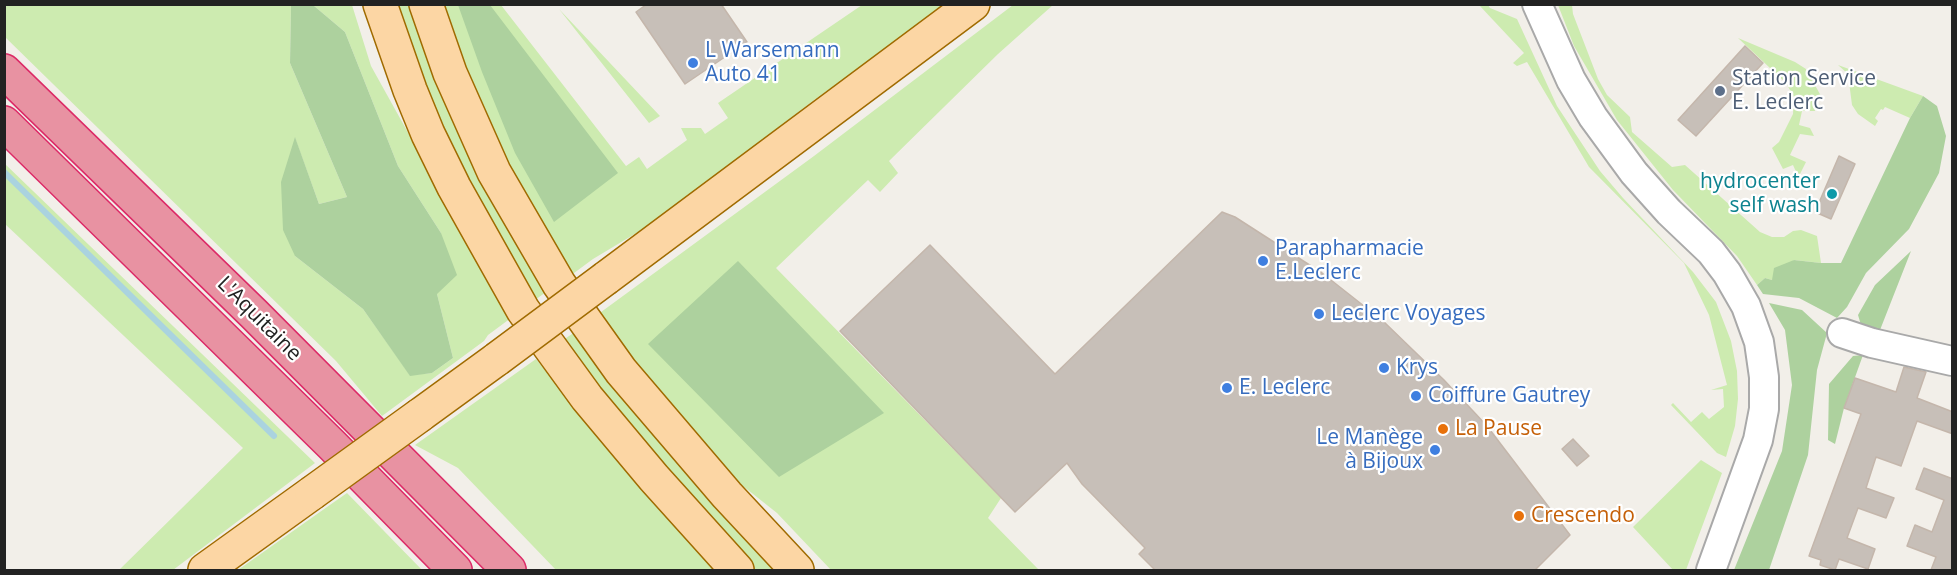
<!DOCTYPE html>
<meta charset="utf-8">
<style>
body{margin:0}
#map{position:relative;width:1957px;height:575px;overflow:hidden;background:#f2efe9;font-family:"Open Sans",sans-serif}
canvas{display:block}
.frame{position:absolute;inset:0;border:6px solid #222;pointer-events:none}
</style>
<div id="map">
<canvas width="1957" height="575"></canvas>
<div class="frame"></div>
</div>
<script>
const ctx = document.querySelector('canvas').getContext('2d');
ctx.lineJoin = 'round';
function fillPath(path, color) { ctx.fillStyle = color; ctx.fill(path, 'evenodd'); }
const shape = rows => new Path2D(rows.map(r => 'M' + r).join(''));
function stroke(path, color, width, dash) { ctx.strokeStyle = color; ctx.lineWidth = width; ctx.lineCap = dash ? 'butt' : 'round'; ctx.setLineDash(dash || []); ctx.stroke(path); }
function label(font, color, halo, rows, align = 'center') {
  ctx.font = font + ' "Open Sans",sans-serif'; ctx.lineWidth = 4.5; ctx.setLineDash([]); ctx.textBaseline = 'middle'; ctx.strokeStyle = halo; ctx.fillStyle = color; for (const [text, x, y, turn = 0] of rows) {
    ctx.save(); ctx.translate(x, y); ctx.rotate((+turn || 0) * Math.PI / 180); ctx.textAlign = isNaN(turn) ? turn : align; if (halo) ctx.strokeText(text, 0, 0); ctx.fillText(text, 0, 0); ctx.restore();
  }
}
const grass = shape([
 [5,5,291,5,290,63,347,197,319,204,295,138,295,256,363,309,410,375,432,373,453,358,437,294,441,233,398,166,345,32,313,5,352,5,371,66,511,318,488,335,484,341,382,416,336,361,5,37],
 [391,5,412,5,549,290,532,302,447,148],
 [441,5,501,5,626,166,639,157,647,169,687,140,681,128,701,128,705,134,728,118,718,103,862,5,948,5,814,100,658,220,593,259,570,276,482,120],
 [1013,5,1053,5,998,54,889,161,898,173,880,192,868,180,776,268,1001,498,988,518,1039,570,831,570,777,513,724,471,597,315,814,156],
 [1479,5,1488,5,1490,8,1517,19,1557,106,1600,171,1623,198,1693,272,1716,302,1731,341,1737,371,1738,399,1735,426,1726,457,1717,453,1671,405,1673,403,1691,422,1702,412,1709,419,1724,407,1723,389,1711,390,1727,385,1709,315,1684,263,1589,167,1527,62,1517,66,1513,63,1524,53],
 [1558,5,1572,5,1573,14,1598,79,1607,95,1630,117,1632,132,1672,167,1685,165,1760,232,1772,237,1784,237,1793,231,1801,230,1817,236,1821,263,1794,260,1772,280,1765,278,1757,285,1737,256,1673,190,1617,120,1574,46],
 [559,9,660,116,649,123],
 [1738,38,1795,62,1806,69,1821,96,1814,104,1815,111,1802,111,1799,125,1810,128,1814,136,1800,134,1790,155,1806,162,1796,182,1792,183,1788,178,1797,174,1793,165,1783,169,1772,148,1779,142,1793,114,1794,97,1786,83],
 [1838,65,1923,96,1910,118,1885,107,1883,110,1881,109,1875,118,1878,121,1875,126,1858,114,1852,105,1848,74],
 [4,163,315,463,173,570,119,570,243,448,5,224],
 [575,332,780,570,753,570,560,342],
 [536,359,593,430,718,570,556,570,458,468,415,445],
 [1701,460,1722,473,1686,570,1673,570,1633,527],
 [347,493,422,570,238,570,327,507]
]);
const forest = shape([
 [291,5,313,5,345,32,398,166,441,233,457,275,437,294,453,358,432,373,410,376,363,309,295,256,283,230,281,182,295,137,319,204,347,197,290,63],
 [458,5,490,5,618,173,554,222,515,153,482,72],
 [1923,96,1937,106,1946,136,1939,173,1909,229,1866,273,1847,307,1837,318,1799,298,1763,294,1757,285,1765,278,1772,280,1774,268,1794,260,1821,263,1841,263,1910,118],
 [1911,251,1880,330,1861,325,1858,315,1875,285],
 [738,261,884,413,779,477,648,344],
 [1769,303,1802,310,1827,333,1817,370,1808,455,1769,570,1734,570,1782,451,1792,385,1785,330],
 [1863,355,1844,408,1835,444,1828,440,1829,384,1853,356]
]);
const stream = shape([
 [4,172,274,436]
]);
const building = shape([
 [647,4,721,4,747,42,685,84,636,12,647,4],
 [1745,46,1763,63,1696,136,1678,120,1745,46],
 [1839,156,1855,164,1831,219,1815,212,1839,156],
 [1222,212,1235,217,1322,273,1383,321,1444,380,1487,426,1570,535,1535,570,1155,570,1139,554,1145,548,1082,484,1067,463,1015,512,840,331,930,245,1055,374,1222,212],
 [1904,367,1926,372,1917,398,1953,412,1953,434,1917,421,1901,466,1876,457,1866,488,1894,498,1886,518,1858,508,1847,538,1875,549,1868,569,1839,559,1835,570,1820,565,1821,560,1809,556,1861,414,1844,408,1855,378,1896,392,1904,367],
 [1573,439,1589,456,1577,466,1562,449,1573,439],
 [1924,468,1953,479,1953,570,1931,570,1936,557,1907,546,1915,525,1932,532,1944,500,1916,489,1924,468]
]);
const minor = shape([
 [1537,4,1571,80,1593,117,1634,173,1669,212,1711,252,1727,273,1746,306,1759,342,1764,377,1764,409,1758,440,1711,570],
 [1842,333,1872,343,1952,361]
]);
const major = shape([
 [380,4,410,90,428,134,454,187,523,310,587,398,654,478,737,570],
 [426,4,450,73,494,172,559,284,621,371,727,495,797,570],
 [606,278,973,4],
 [420,415,497,359],
 [205,570,312,493]
]);
const highway = shape([
 [4,71,254,314,509,570],
 [4,123,332,445,455,570]
]);
const majorBridge = shape([
 [497,359,606,278],
 [312,493,420,415]
]);
const markers = [
 [693,63,6,"#3f7fe0"],
 [1720,91,6,"#5c6f8a"],
 [1832,194,6,"#0f9aa8"],
 [1263,261,6,"#3f7fe0"],
 [1319,314,6,"#3f7fe0"],
 [1384,368,6,"#3f7fe0"],
 [1227,388,6,"#3f7fe0"],
 [1416,396,6,"#3f7fe0"],
 [1443,429,6,"#e8710a"],
 [1435,450,6,"#3f7fe0"],
 [1519,516,6,"#e8710a"]
];
const shopNames = [
 ["L Warsemann",705,51],
 ["Auto 41",705,75],
 ["Parapharmacie",1275,249],
 ["E.Leclerc",1275,273],
 ["Leclerc Voyages",1331,314],
 ["Krys",1396,368],
 ["E. Leclerc",1239,388],
 ["Coiffure Gautrey",1428,396],
 ["Le Manège",1423,438,"right"],
 ["à Bijoux",1423,462,"right"]
];
const serviceNames = [
 ["Station Service",1732,79],
 ["E. Leclerc",1732,103]
];
const cultureNames = [
 ["hydrocenter",1820,182],
 ["self wash",1820,206]
];
const streetNames = [
 ["L'Aquitaine",259,319,45]
];
const foodNames = [
 ["La Pause",1455,429],
 ["Crescendo",1531,516]
];
fillPath(grass, '#cdebb0');
fillPath(forest, '#add19e');
stroke(stream, '#aad3df', 6);
fillPath(building, '#c7bfb8');
stroke(building, '#c4b6ab', 1.5);
stroke(minor, '#a9a9a9', 32);
stroke(major, '#a06b00', 36);
stroke(highway, '#dc2a67', 36);
stroke(minor, '#fff', 28);
stroke(major, '#fcd6a4', 33);
stroke(highway, '#e892a2', 33);
stroke(majorBridge, '#a06b00', 36, []);
stroke(majorBridge, '#fcd6a4', 33);
for (const [x, y, r, color] of markers) { const dot = new Path2D(); dot.arc(x, y, r, 0, 2 * Math.PI); ctx.fillStyle = color; ctx.fill(dot); stroke(dot, '#fff', 2); }
label('21px', '#366cbe', '#fff', shopNames, 'left');
label('21px', '#4e5e75', '#fff', serviceNames, 'left');
label('21px', '#0d838f', '#fff', cultureNames, 'right');
label('21px', '#222', '#fff', streetNames);
label('21px', '#c56008', '#fff', foodNames, 'left');
</script>
